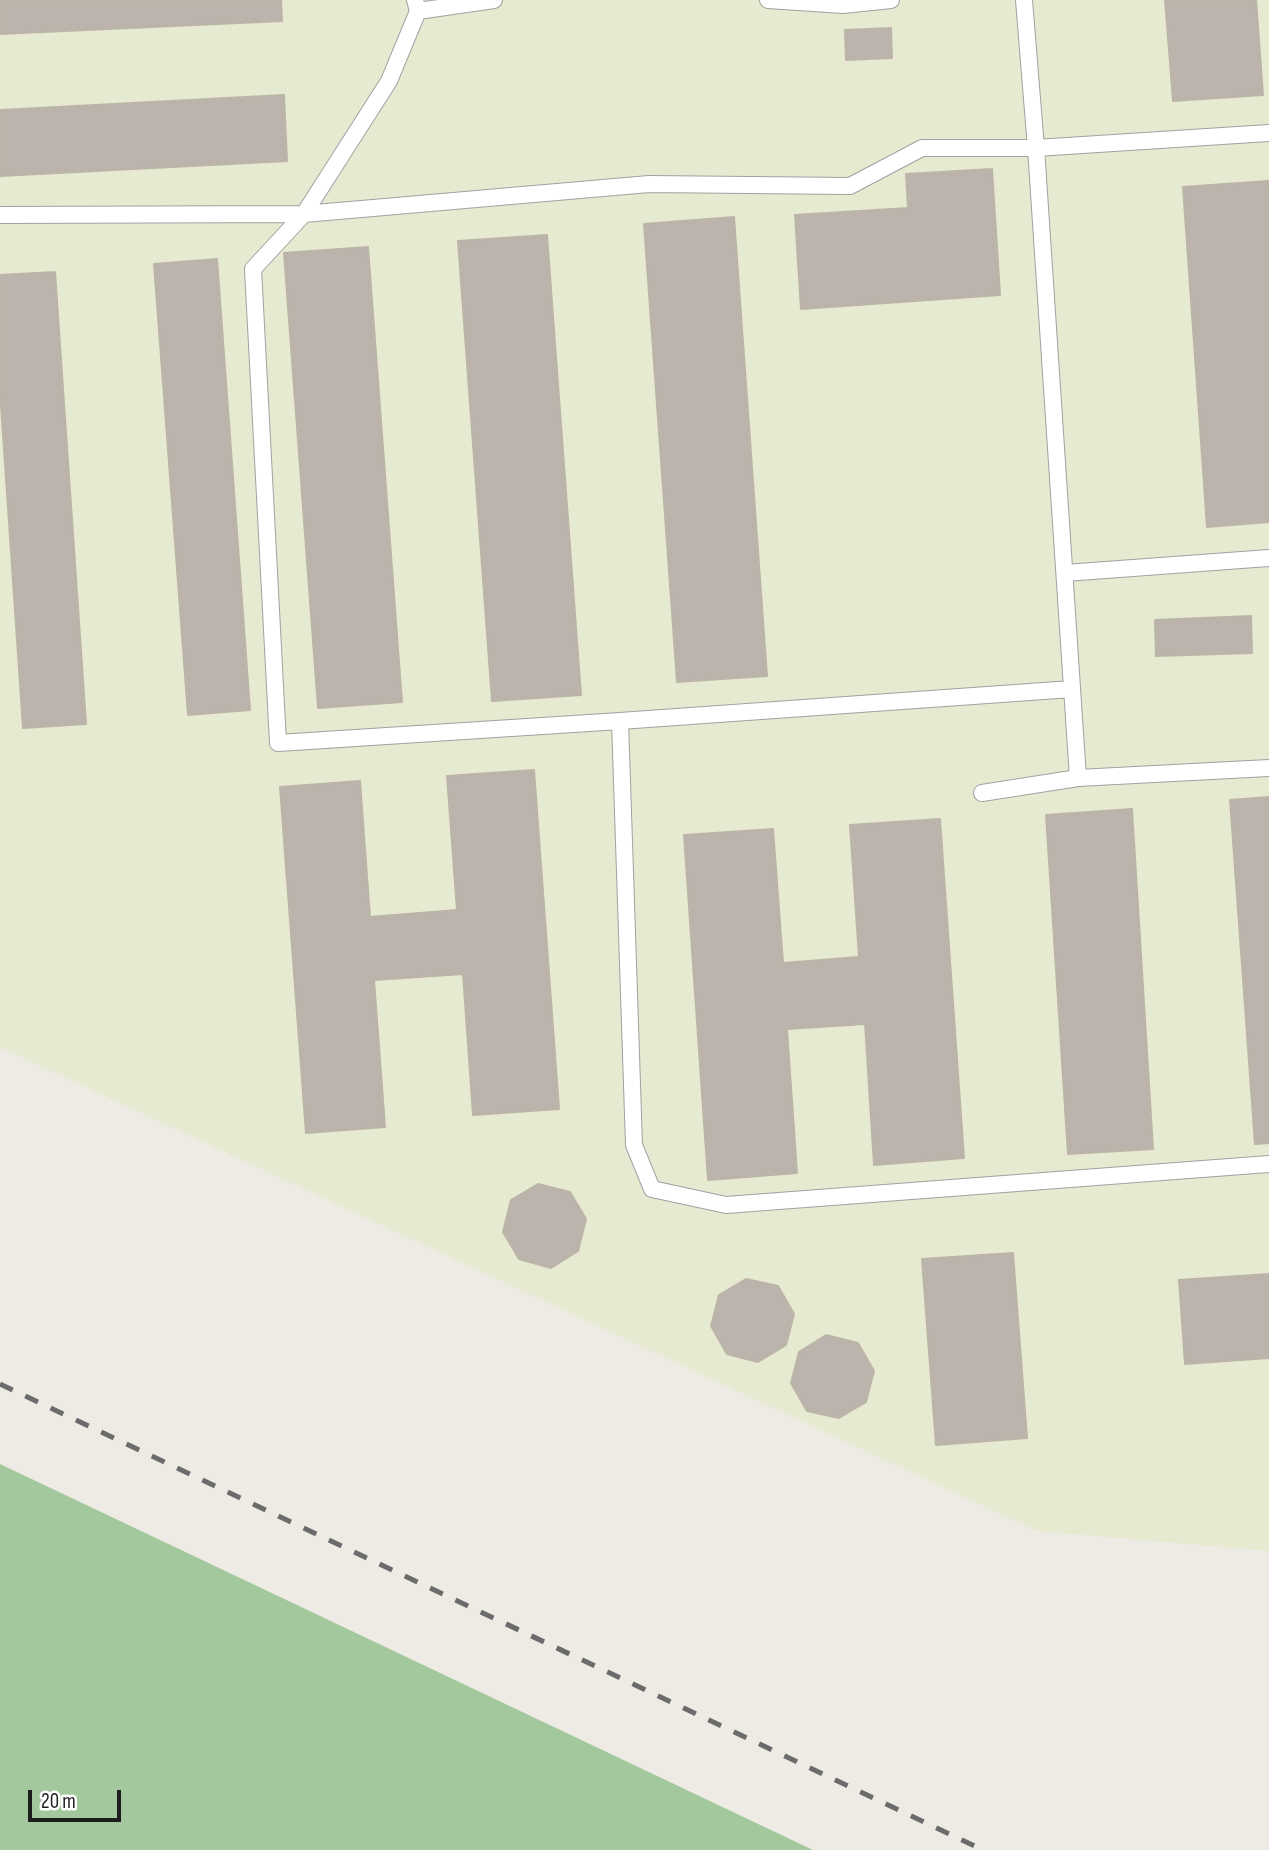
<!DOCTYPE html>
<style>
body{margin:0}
#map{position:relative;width:1269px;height:1850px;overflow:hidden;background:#edebe4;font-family:"Sofia Sans Condensed",sans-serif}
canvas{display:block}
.scale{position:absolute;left:28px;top:1790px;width:93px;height:32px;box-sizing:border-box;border:4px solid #1d1d1d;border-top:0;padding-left:9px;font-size:21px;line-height:24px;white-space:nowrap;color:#1d1d1d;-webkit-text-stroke:5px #fff;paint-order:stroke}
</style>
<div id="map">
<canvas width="1269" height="1850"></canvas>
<div class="scale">20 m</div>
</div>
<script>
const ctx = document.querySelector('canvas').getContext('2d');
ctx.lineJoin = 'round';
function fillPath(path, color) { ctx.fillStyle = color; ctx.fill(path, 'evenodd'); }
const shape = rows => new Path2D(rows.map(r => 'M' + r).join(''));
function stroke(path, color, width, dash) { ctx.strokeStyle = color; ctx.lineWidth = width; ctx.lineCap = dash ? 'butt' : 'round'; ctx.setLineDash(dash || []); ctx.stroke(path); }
const farmland = shape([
 [0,0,1269,0,1269,1551,1037,1531,0,1047]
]);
const forest = shape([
 [0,1464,813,1850,0,1850]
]);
const building = shape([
 [0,0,281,0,282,21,0,34,0,0],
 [1165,0,1256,0,1263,95,1173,101,1165,0],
 [891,28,892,58,846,60,845,30,891,28],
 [284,95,287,161,0,176,0,110,284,95],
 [992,169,1000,295,801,309,795,215,908,208,906,174,992,169],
 [1268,181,1269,202,1269,522,1207,527,1183,187,1268,181],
 [734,217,767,676,677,682,644,224,734,217],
 [547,235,581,695,492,701,458,241,547,235],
 [368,247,402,702,318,708,284,253,368,247],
 [217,259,250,710,188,715,154,264,217,259],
 [55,272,86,724,23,728,0,390,0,275,55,272],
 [1251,616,1252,653,1156,656,1155,620,1251,616],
 [534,770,559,1109,473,1115,463,974,374,980,385,1127,306,1133,280,787,360,781,370,917,457,910,447,776,534,770],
 [1269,797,1269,1143,1255,1144,1230,800,1269,797],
 [1132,809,1153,1149,1068,1154,1046,815,1132,809],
 [940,819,964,1158,874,1165,865,1024,787,1029,797,1173,708,1180,684,835,773,829,783,963,859,957,850,825,940,819],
 [538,1184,570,1192,586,1219,578,1251,551,1268,519,1259,503,1232,511,1200,538,1184],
 [1013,1253,1027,1438,936,1445,922,1259,1013,1253],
 [1269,1274,1269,1358,1185,1364,1179,1280,1269,1274],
 [746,1279,778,1286,794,1314,786,1345,758,1362,727,1354,711,1326,719,1295,746,1279],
 [826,1335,858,1343,874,1371,866,1402,839,1418,807,1411,791,1383,799,1352,826,1335]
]);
const service = shape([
 [415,0,418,11,389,81,304,214,253,269,278,743,620,721,1072,689],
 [768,0,843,5,891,0],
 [1024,0,1036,148,1078,778],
 [418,11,494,0],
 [0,215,304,214,649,184,850,186,922,148,1036,148,1269,133],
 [1065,573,1269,558],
 [620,721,634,1145,652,1189,726,1205,1269,1164],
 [982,793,1078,778,1269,768]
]);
const rail = shape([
 [0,1384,983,1850]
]);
fillPath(farmland, '#e5ead1');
fillPath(forest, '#a4c89d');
fillPath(building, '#bab4ad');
stroke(building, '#bdb4a8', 2);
stroke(service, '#a1a1a1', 18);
stroke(service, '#fff', 16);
stroke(rail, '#6b6b6b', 5, [14, 14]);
</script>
